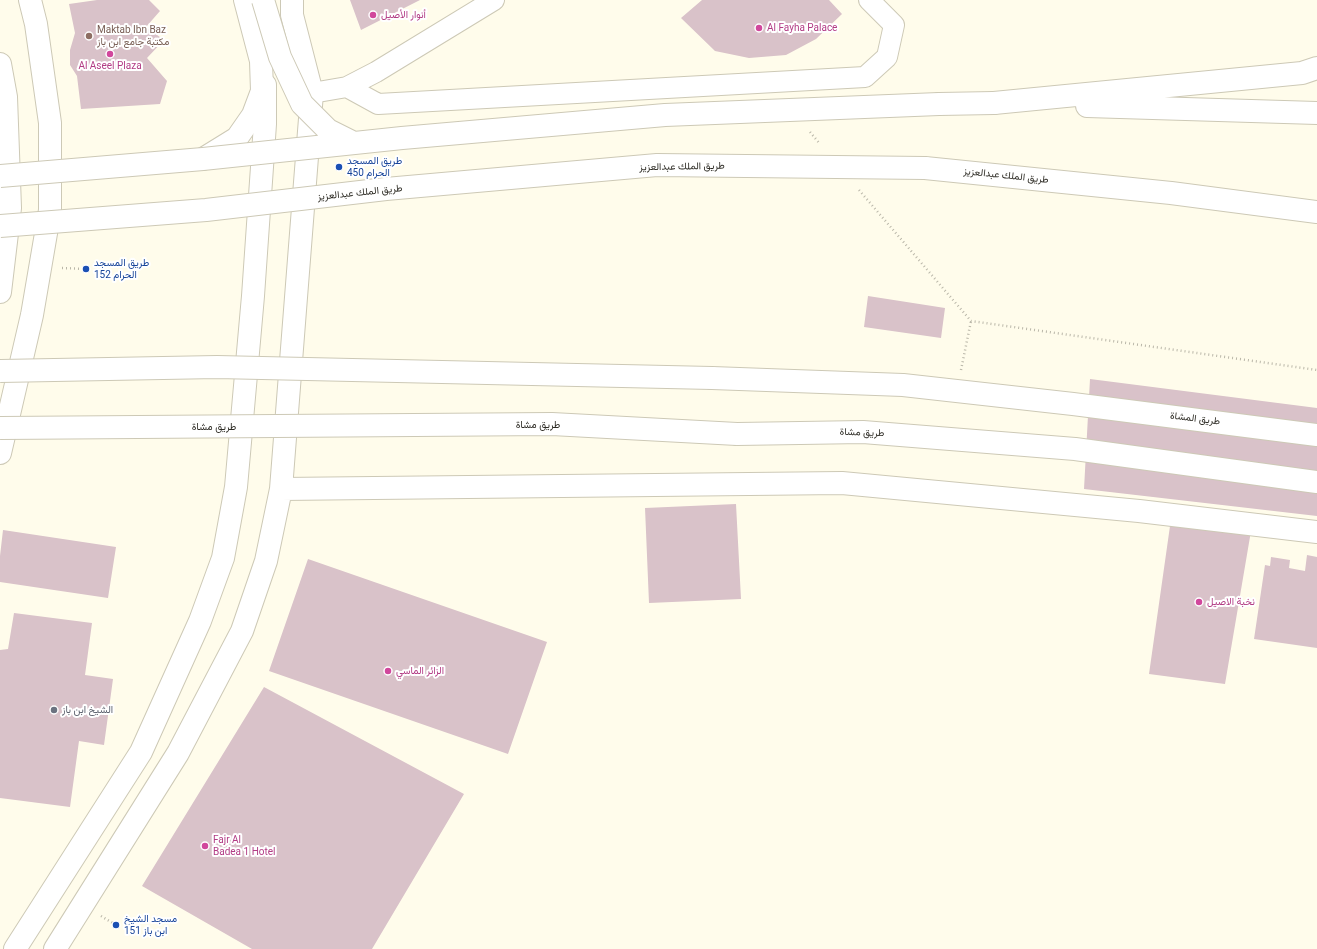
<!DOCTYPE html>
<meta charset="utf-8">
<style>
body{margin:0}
canvas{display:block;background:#fffceb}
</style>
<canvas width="1317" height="949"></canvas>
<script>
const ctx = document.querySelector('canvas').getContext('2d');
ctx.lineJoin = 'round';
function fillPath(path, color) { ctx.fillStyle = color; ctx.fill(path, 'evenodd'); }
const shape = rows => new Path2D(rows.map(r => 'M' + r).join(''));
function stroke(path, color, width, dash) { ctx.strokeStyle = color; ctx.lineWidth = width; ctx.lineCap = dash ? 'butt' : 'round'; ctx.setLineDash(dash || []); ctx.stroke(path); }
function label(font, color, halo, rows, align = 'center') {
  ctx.font = font + ' Roboto,Vazirmatn,sans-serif'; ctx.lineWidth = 4; ctx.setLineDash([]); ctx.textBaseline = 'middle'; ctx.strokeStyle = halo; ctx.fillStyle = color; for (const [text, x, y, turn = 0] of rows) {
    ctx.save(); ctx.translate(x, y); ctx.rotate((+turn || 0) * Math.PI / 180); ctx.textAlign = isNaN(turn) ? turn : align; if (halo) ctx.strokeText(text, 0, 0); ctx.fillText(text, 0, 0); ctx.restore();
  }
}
const building = shape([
 [97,0,149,0,160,11,146,27,164,40,147,58,167,81,160,104,81,109,77,76,70,65,70,50,75,33,69,4],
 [350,0,420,0,361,30],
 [702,0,829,0,842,14,816,39,786,55,749,58,715,51,681,18],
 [868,296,945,308,941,338,864,327],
 [1090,379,1317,408,1317,516,1084,489],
 [736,504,741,599,649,603,645,508],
 [1171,519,1251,531,1225,684,1149,674],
 [3,530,116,547,108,598,0,582,0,556],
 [1307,555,1317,557,1317,648,1254,639,1265,565,1270,566,1271,557,1290,560,1289,568,1305,571],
 [308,559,547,642,508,754,269,671],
 [14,613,92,623,85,675,113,679,104,745,79,741,70,807,0,798,0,650,8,649],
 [264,687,464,794,372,949,252,949,142,886]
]);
const path = shape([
 [810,132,820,144],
 [859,190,971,321,1317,370],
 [62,268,86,269],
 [961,370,971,321],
 [101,916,116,925]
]);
const street = shape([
 [347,87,378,104,865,77,887,57,894,25,869,0],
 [312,93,347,87,376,72,494,0]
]);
const secondary = shape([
 [712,378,903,385,1073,404,1317,435],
 [737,434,863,432,1075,449,1317,482],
 [0,453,32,315,50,210,50,123,36,24,30,0],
 [281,489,842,483,1139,511,1317,532],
 [15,949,141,752,200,621,223,558,236,487,253,296,265,124,265,85],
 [55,949,178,753,242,631,266,561,281,489,312,93,292,15,292,0]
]);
const primary = shape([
 [0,64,6,97,10,208,0,292],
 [939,104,994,103],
 [203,159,237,138,253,115,262,91,261,61,245,0],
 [925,168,1171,193,1317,212]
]);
const highway = shape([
 [994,103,1302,73,1317,68],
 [1087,106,1317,113]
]);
const secondaryBridge = shape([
 [0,371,217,367,712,378],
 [0,428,552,424,737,434]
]);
const primaryBridge = shape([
 [263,0,280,57,302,104,328,130,354,143],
 [0,176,203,159,402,138,665,115,939,104],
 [0,226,206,210,386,189,657,165,925,168]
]);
const markers = [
 [373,15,4,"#d1479c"],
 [759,28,4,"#d1479c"],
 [89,36,4,"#8d6e63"],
 [110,54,4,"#d1479c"],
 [339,167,4,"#1a4fb4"],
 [86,269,4,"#1a4fb4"],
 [1199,602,4,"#d1479c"],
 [388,671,4,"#d1479c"],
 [54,710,4,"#6b7280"],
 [205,846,4,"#d1479c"],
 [116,925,4,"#1a4fb4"]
];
const hotelNames = [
 ["أنوار الأصيل",381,15],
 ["Al Fayha Palace",767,28],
 ["Al Aseel Plaza",110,66,"center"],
 ["نخبة الاصيل",1207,602],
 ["الزائر الماسي",396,671],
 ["Fajr Al",213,840],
 ["Badea 1 Hotel",213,852]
];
const educationNames = [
 ["Maktab Ibn Baz",97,30],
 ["مكتبة جامع ابن باز",97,42]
];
const transitNames = [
 ["طريق المسجد",347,161],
 ["الحرام 450",347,173],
 ["طريق المسجد",94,263],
 ["الحرام 152",94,275],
 ["مسجد الشيخ",124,919],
 ["ابن باز 151",124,931]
];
const streetNames = [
 ["طريق الملك عبدالعزيز",682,167,-1],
 ["طريق الملك عبدالعزيز",1006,176,6],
 ["طريق الملك عبدالعزيز",360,193,-6],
 ["طريق المشاة",1195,419,7],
 ["طريق مشاة",538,425],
 ["طريق مشاة",214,427],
 ["طريق مشاة",862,433,2]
];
const worshipNames = [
 ["الشيخ ابن باز",62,710]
];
fillPath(building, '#d9c2c9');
stroke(street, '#cdc9b6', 22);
stroke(secondary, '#cdc9b6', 24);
stroke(primary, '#cdc9b6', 24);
stroke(highway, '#cdc9b6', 24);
stroke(path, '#bab7a9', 2.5, [1, 3]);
stroke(street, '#fff', 20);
stroke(secondary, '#fff', 22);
stroke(primary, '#fff', 22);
stroke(highway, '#fff', 22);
stroke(secondaryBridge, '#cdc9b6', 24, []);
stroke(primaryBridge, '#cdc9b6', 24, []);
stroke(secondaryBridge, '#fff', 22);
stroke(primaryBridge, '#fff', 22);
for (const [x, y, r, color] of markers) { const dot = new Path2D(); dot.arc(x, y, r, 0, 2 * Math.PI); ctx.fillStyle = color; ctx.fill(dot); stroke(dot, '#fff', 1.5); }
label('10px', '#b23c85', '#fff', hotelNames, 'left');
label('10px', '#785e54', '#fff', educationNames, 'left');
label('10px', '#164399', '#fff', transitNames, 'left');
label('10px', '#2d2b24', '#fff', streetNames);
label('10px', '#5b616d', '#fff', worshipNames, 'left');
</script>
